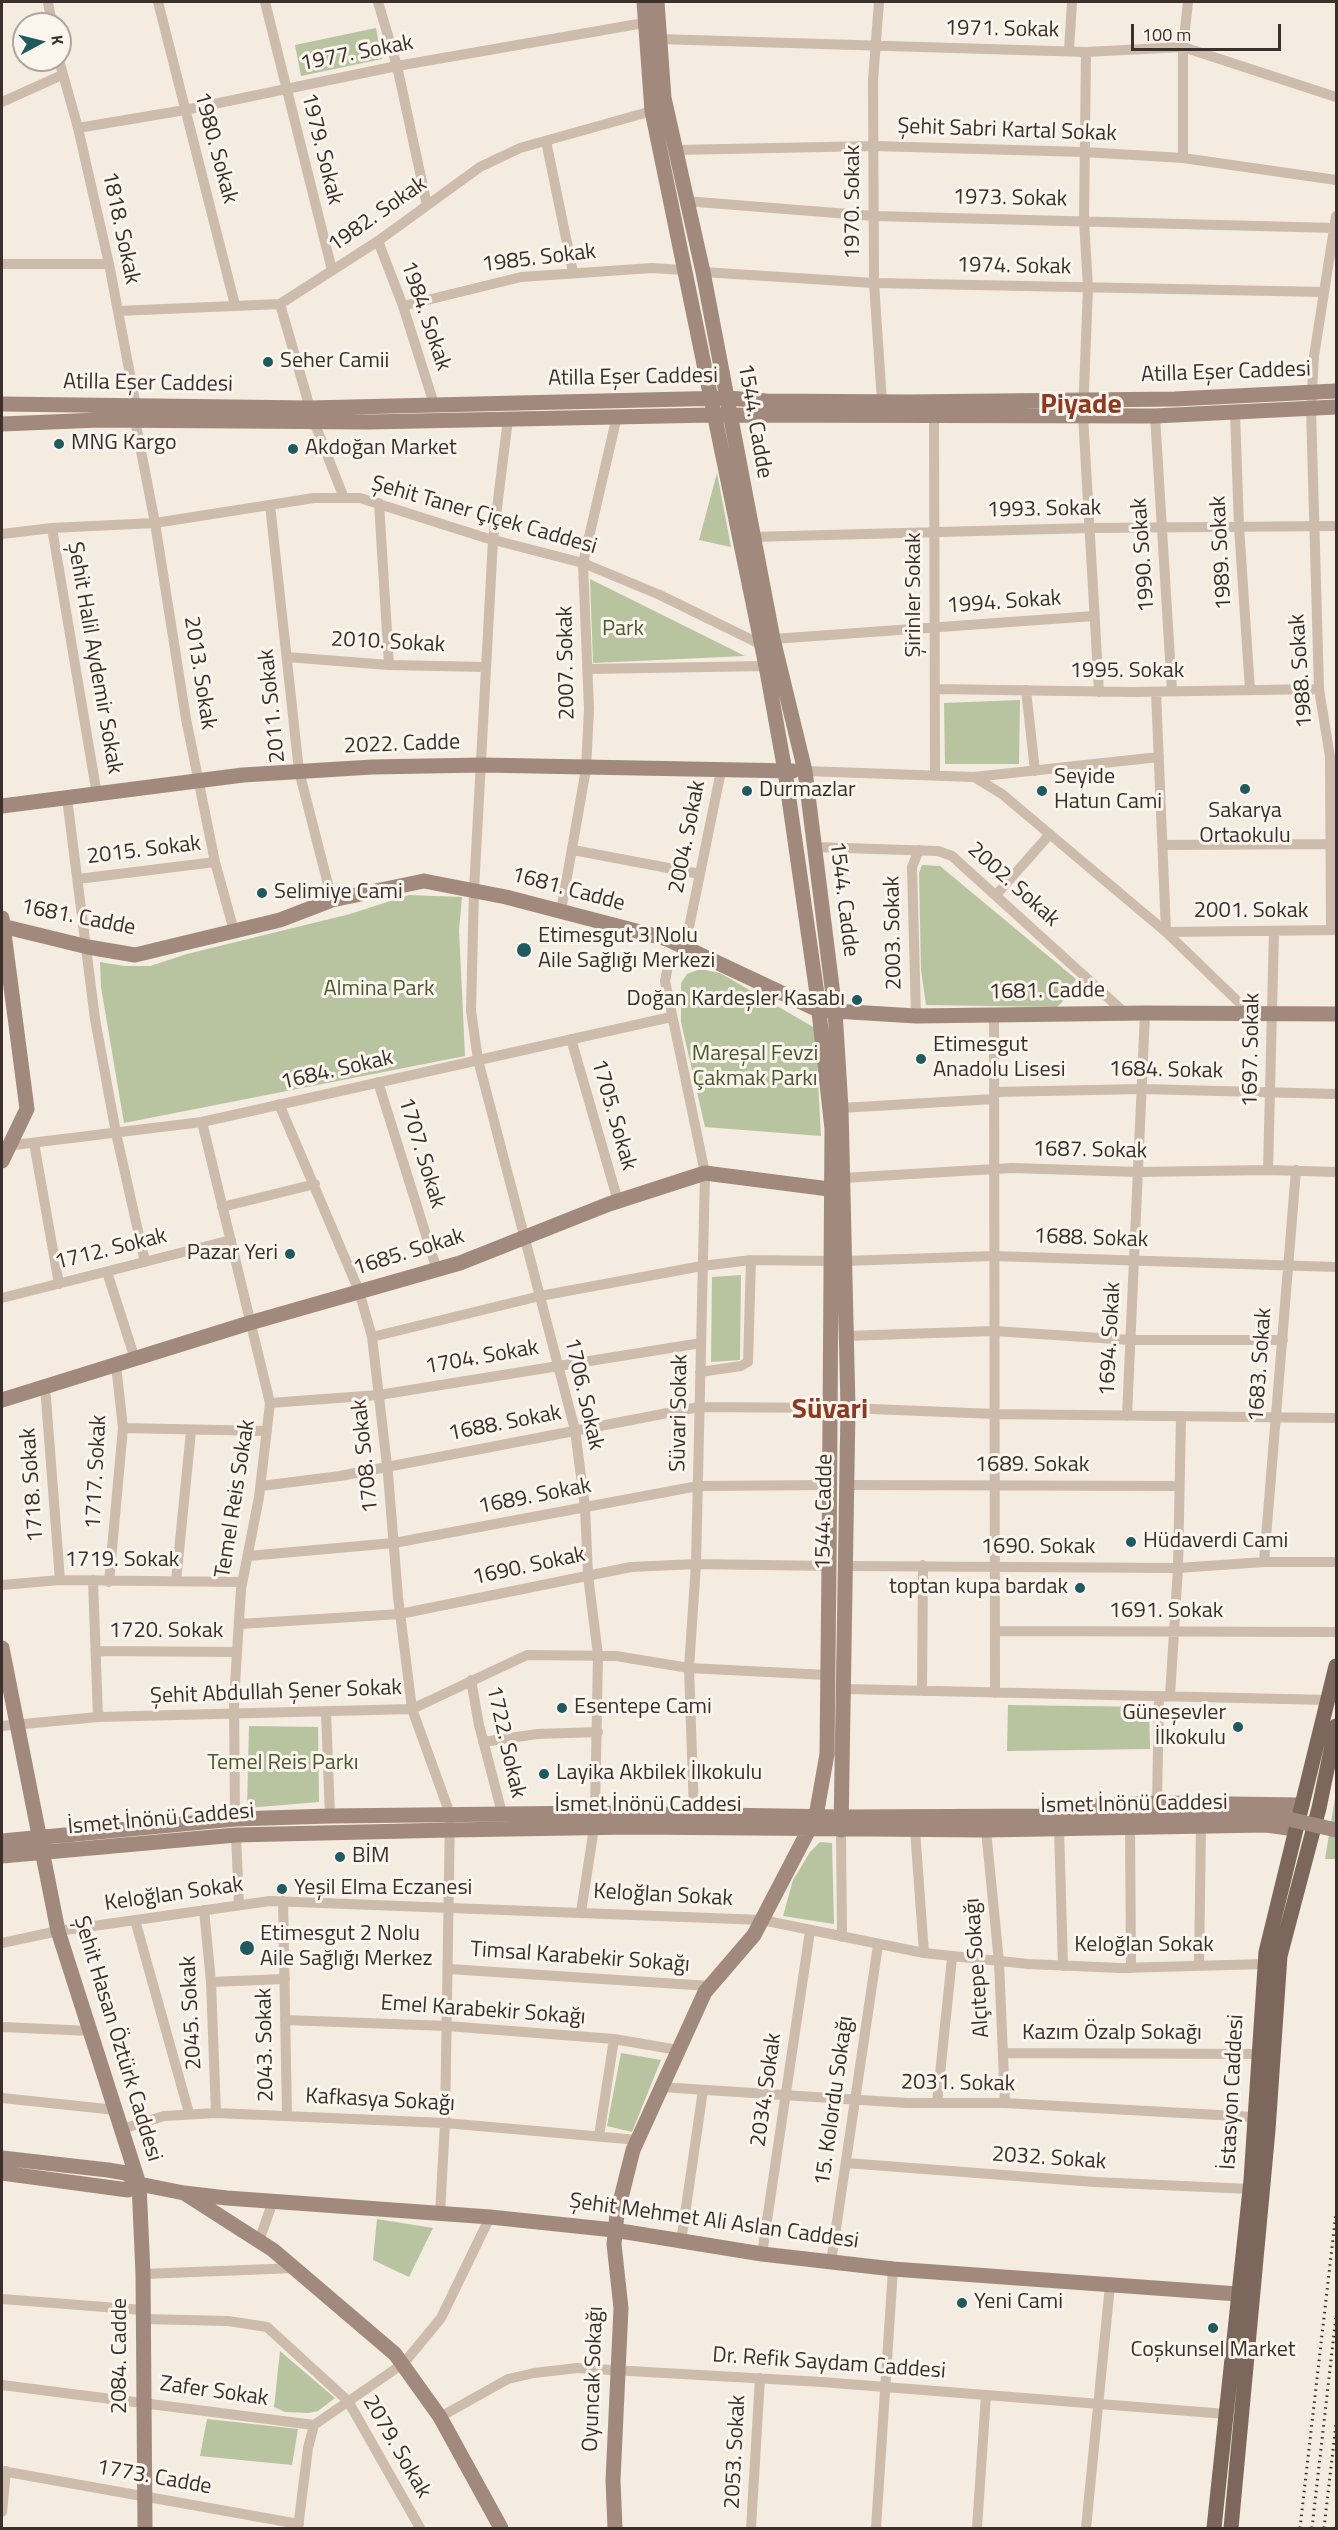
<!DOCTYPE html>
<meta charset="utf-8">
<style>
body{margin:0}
#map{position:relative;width:1338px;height:2530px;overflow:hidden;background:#f4ebe1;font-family:"Titillium Web",sans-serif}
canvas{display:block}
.frame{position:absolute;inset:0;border:3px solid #3b302b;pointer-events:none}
.north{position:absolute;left:12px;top:12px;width:60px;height:60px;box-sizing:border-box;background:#fbf5ee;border:2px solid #aea6a0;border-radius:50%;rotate:83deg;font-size:16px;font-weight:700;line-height:24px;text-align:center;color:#3b302b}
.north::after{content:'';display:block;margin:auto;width:21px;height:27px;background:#1f5a5e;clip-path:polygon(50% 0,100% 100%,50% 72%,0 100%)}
.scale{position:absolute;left:1131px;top:24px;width:150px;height:27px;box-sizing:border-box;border:3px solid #3b302b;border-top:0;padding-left:8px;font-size:18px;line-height:21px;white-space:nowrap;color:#3b302b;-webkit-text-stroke:4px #fbf5ee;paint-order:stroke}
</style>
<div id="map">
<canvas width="1338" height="2530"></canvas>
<div class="frame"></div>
<div class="north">K</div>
<div class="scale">100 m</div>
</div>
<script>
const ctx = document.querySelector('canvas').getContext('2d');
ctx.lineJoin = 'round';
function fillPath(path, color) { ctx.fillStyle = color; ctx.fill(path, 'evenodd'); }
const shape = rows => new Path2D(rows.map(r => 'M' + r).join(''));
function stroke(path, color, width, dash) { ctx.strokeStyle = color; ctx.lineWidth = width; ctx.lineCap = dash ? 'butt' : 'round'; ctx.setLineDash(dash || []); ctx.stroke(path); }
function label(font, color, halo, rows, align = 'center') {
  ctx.font = font + ' "Titillium Web",sans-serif'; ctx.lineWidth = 6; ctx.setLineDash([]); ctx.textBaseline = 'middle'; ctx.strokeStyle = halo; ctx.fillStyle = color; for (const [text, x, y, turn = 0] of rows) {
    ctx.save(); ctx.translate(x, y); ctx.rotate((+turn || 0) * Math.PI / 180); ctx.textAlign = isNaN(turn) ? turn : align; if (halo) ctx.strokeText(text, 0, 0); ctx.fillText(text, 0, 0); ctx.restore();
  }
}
const green = shape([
 [376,28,382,59,301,76,295,45],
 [717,473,731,547,699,540],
 [590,579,745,656,593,663],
 [1020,700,1019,764,945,764,944,703],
 [922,865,940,866,1076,979,1066,998,1057,1007,926,1005,921,970,919,873],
 [409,895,462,897,459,930,465,1056,124,1123,101,987,100,962,124,966,150,966,187,954,350,914],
 [700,969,720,973,815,1028,821,1136,705,1127,681,1022,681,983,687,974],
 [741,1275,740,1360,711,1362,712,1277],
 [1008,1705,1149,1707,1150,1749,1007,1751],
 [249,1726,318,1727,319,1802,247,1808],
 [1336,1792,1336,1859,1325,1859],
 [820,1842,832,1843,834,1924,783,1916,793,1880,810,1852],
 [621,2053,661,2060,632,2132,607,2126],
 [377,2219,433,2228,409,2277,373,2260],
 [280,2351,335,2398,318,2411,309,2413,285,2412,274,2407],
 [207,2419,298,2429,292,2465,200,2456]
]);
const street = shape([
 [48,2,52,24],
 [158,2,235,305],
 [265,2,332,270],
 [378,2,397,66,427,205],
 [879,2,873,80,874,283,882,402],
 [658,39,1086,52,1183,47,1336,97],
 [1069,50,1072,2],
 [1086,52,1084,220,1088,288,1083,415,1099,692],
 [59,60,78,128,109,264,136,406],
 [2,102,62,75],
 [78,128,185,110,397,66,644,23],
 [546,141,573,272],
 [675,150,874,146,1084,152,1183,158,1336,180],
 [1183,158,1183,47,1188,2],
 [685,201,874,216,1335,228],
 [378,241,403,306,434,404],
 [2,264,109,264],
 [703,272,874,283,1324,292],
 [280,304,314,422,344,498],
 [403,306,521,277,652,268,683,270],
 [118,311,280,304,378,241,480,167,520,148,652,111],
 [1235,413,1239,527,1250,690],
 [934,416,935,774],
 [1155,416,1172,691],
 [508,419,493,540,474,890,471,1011,478,1060,575,1430,585,1507,588,1575,598,1655,595,1813],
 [135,420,155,523,186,719,215,862,234,931],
 [379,503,389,665],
 [270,505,299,771,332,900],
 [52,528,97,795],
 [2,534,52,528,155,523,314,498,360,498,486,538,583,563,660,595,762,645],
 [752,537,1090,528,1336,526],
 [773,639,1094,616],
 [287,657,389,665,486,667],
 [588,669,766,666],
 [935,689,1133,692,1319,689],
 [1026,690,1035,771],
 [1156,692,1166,932,1336,930],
 [805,771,974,777,1002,794,1166,932,1251,1014],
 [974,777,1159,757],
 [67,798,95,1019,116,1133,145,1262],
 [1163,845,1331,844],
 [813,847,938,851,952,856,1125,1013],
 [573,850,700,874],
 [78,879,215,862],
 [996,895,1050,834],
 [561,911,586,769,589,709,583,563,617,416],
 [1331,930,1330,757,1319,689,1311,408,1314,356,1336,216],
 [685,947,721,771],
 [994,1015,995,1693],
 [916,1016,912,867,919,850],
 [571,1039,618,1201],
 [378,1082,437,1270],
 [995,1092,1142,1089,1336,1094],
 [279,1104,359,1291,372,1337,388,1474,398,1597,412,1709,450,1814,445,2123,440,2214],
 [841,1108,994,1099],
 [202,1122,270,1403,259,1497,241,1589,234,1700,235,1819],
 [34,1143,59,1284],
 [6,1146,202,1122,671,1017],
 [1268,1170,1274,931],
 [843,1178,1012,1168,1139,1172,1268,1170,1336,1172],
 [222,1207,315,1184],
 [844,1261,993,1256,1336,1267],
 [107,1272,135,1359],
 [2,1298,231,1240],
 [845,1336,994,1331,1131,1340,1283,1340],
 [372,1337,540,1296,702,1266,751,1260,829,1261],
 [700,1372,741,1366,748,1362,751,1260],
 [45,1386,60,1580],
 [270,1403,379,1395,701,1343],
 [848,1408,995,1414,1336,1418],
 [1127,1416,1145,1013],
 [123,1428,267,1431],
 [848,1485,1179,1486],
 [261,1486,340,1476,699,1407,829,1408],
 [248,1556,394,1543,698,1486,829,1485],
 [1264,1562,1296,1170],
 [847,1566,1178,1568,1264,1562,1336,1562],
 [93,1580,98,1717],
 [176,1581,191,1431],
 [109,1582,123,1428,116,1365],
 [2,1585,60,1580,242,1582],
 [239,1624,400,1614,631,1567,696,1564,829,1566],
 [995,1631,1336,1632],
 [96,1651,237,1652],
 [471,1680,479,1725,502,1813],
 [845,1689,1329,1700],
 [922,1691,923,1565],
 [1170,1696,1178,1568,1181,1417],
 [326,1712,330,1816],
 [2,1726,98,1717,412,1709,527,1655,616,1656,689,1668,827,1675],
 [483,1742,537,1734,598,1732],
 [1157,1803,1159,1696],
 [694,1813,689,1668,696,1564,705,1173,665,981,668,966,696,958,706,959],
 [1130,1827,1131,1968],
 [1059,1828,1063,1966],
 [841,1830,842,1937],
 [915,1830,924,1953],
 [986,1830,999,1962,1005,2103],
 [236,1835,239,1905],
 [283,1901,287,2116],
 [204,1910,211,1982,216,2113],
 [581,1912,594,1828],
 [135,1920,189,2113],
 [2,1943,58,1931,270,1901,762,1920,924,1953,1028,1964,1121,1968,1264,1964],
 [1199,1966,1201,1826],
 [449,1969,710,1986],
 [211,1982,285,1979],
 [285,2020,447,2026,614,2039,678,2050],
 [2,2027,91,2031],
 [1003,2053,1258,2054],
 [661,2087,907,2103,1005,2103,1254,2117],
 [2,2098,116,2110],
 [937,2103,952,1958],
 [122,2129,164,2116,216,2113,445,2123,638,2140],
 [599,2136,614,2039],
 [846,2163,1095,2182,1250,2189],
 [259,2241,273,2201],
 [681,2242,703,2090],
 [762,2254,810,1931],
 [831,2262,878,1945],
 [143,2274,296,2268],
 [2,2299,143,2310],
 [143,2319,228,2321,267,2327,348,2401,420,2528],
 [2,2385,314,2425],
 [440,2417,508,2379,534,2373,577,2368,822,2382,1226,2414],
 [2,2471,299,2524],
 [2,2512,6,2471],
 [298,2528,308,2448,314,2425,404,2363,441,2318,490,2217],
 [751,2528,760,2378],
 [876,2528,893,2269],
 [977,2528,986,2395],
 [1086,2528,1110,2285]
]);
const secondary = shape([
 [657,2,664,98,703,272,773,639,805,771,835,1011,841,1108,848,1408,841,1830],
 [2,404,310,408,727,398,767,401,908,402,1175,399,1336,391],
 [2,424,99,420,368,422,713,415,1155,416,1336,407],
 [2,806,243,775,372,767,482,765,793,771],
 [2,918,27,1109,2,1161],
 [2,926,88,947,135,955,280,920,332,900,424,881,506,897,667,939,818,1010,916,1016,1145,1013,1336,1014],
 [2,1400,246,1324,460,1263,609,1204,705,1173,829,1189],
 [2,1648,58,1931,139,2184,143,2274,145,2528],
 [1047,1808,1157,1803,1302,1805],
 [2,1841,235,1819,330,1816,595,1813,841,1817,1059,1816],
 [2,1856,236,1835,450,1830,632,1827,986,1830,1266,1825,1296,1829],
 [2,2158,108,2170,126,2173,139,2184],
 [2,2173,128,2190,139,2184],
 [139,2184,184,2193,273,2250,395,2354,440,2417,501,2528],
 [184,2193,227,2198,490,2217,614,2230,762,2254,893,2269,1238,2294],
 [615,2528,613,2480,621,2308,614,2244,617,2214,633,2150,705,1992,754,1935,816,1816,827,1754,829,1566,832,1129,817,994,785,771,766,666,652,111,644,2]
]);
const primary = shape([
 [1214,2528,1251,2180,1266,1952,1336,1666],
 [1231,2528,1268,2130,1280,1956,1319,1808,1336,1726]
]);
const rail = shape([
 [1300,2528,1336,2212],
 [1312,2528,1336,2316],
 [1324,2528,1336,2424]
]);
const secondaryBridge = shape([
 [1059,1816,1267,1814,1336,1830]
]);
const markers = [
 [268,362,6,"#1f5a5e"],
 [59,444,6,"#1f5a5e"],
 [293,449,6,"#1f5a5e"],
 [1245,789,6,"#1f5a5e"],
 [747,791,6,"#1f5a5e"],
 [1042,791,6,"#1f5a5e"],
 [262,893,6,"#1f5a5e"],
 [524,950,8,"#1f5a5e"],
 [857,1000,6,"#1f5a5e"],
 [921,1059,6,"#1f5a5e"],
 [290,1254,6,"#1f5a5e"],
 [1131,1542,6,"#1f5a5e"],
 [1080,1588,6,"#1f5a5e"],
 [562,1708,6,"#1f5a5e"],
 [1238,1727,6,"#1f5a5e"],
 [544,1774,6,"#1f5a5e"],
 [340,1857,6,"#1f5a5e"],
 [282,1889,6,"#1f5a5e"],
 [247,1948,8,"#1f5a5e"],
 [962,2303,6,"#1f5a5e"],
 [1213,2328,6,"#1f5a5e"]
];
const streetNames = [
 ["1971. Sokak",1002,30,1],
 ["1977. Sokak",357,54,-11],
 ["Şehit Sabri Kartal Sokak",1007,131,2],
 ["1980. Sokak",215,148,75],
 ["1979. Sokak",321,149,76],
 ["1973. Sokak",1010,199,1],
 ["1970. Sokak",854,202,-90],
 ["1982. Sokak",378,215,-35],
 ["1818. Sokak",120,228,78],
 ["1985. Sokak",539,259,-7],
 ["1974. Sokak",1014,267,1],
 ["1984. Sokak",425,316,71],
 ["Atilla Eşer Caddesi",1226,373,-2],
 ["Atilla Eşer Caddesi",633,378,-1],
 ["Atilla Eşer Caddesi",148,384,1],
 ["1544. Cadde",754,421,80],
 ["1993. Sokak",1044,510,-1],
 ["Şehit Taner Çiçek Caddesi",484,516,16],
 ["1989. Sokak",1222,553,-93],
 ["1990. Sokak",1144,555,-94],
 ["Şirinler Sokak",915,595,-90],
 ["1994. Sokak",1004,603,-4],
 ["2010. Sokak",388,643,3],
 ["Şehit Halil Aydemir Sokak",94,658,80],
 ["2007. Sokak",567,663,-91],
 ["1988. Sokak",1302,671,-94],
 ["1995. Sokak",1127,672],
 ["2013. Sokak",199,673,81],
 ["2011. Sokak",273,706,-96],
 ["2022. Cadde",402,745,-2],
 ["2004. Sokak",688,837,-79],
 ["2015. Sokak",144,851,-7],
 ["2002. Sokak",1013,885,42],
 ["1681. Cadde",568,890,15],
 ["1544. Cadde",843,899,83],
 ["2001. Sokak",1251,912],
 ["1681. Cadde",78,918,11],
 ["2003. Sokak",894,933,-91],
 ["1681. Cadde",1047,992,-1],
 ["1697. Sokak",1252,1050,-89],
 ["1684. Sokak",337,1071,-13],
 ["1684. Sokak",1166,1071,1],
 ["1705. Sokak",613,1115,74],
 ["1687. Sokak",1090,1151,1],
 ["1707. Sokak",421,1153,73],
 ["1688. Sokak",1091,1239,2],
 ["1712. Sokak",111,1250,-14],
 ["1685. Sokak",409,1253,-17],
 ["1694. Sokak",1111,1339,-87],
 ["1704. Sokak",482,1358,-10],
 ["1683. Sokak",1261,1365,-86],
 ["1706. Sokak",583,1394,77],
 ["Süvari Sokak",680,1413,-89],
 ["1688. Sokak",505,1424,-11],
 ["1708. Sokak",366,1456,-96],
 ["1689. Sokak",1032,1466],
 ["1717. Sokak",97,1472,-87],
 ["1718. Sokak",33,1485,-94],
 ["1689. Sokak",535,1497,-11],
 ["Temel Reis Sokak",236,1499,-81],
 ["1544. Cadde",825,1512,-89],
 ["1690. Sokak",1038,1548],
 ["1719. Sokak",122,1561],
 ["1690. Sokak",529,1567,-12],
 ["1691. Sokak",1166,1612],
 ["1720. Sokak",166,1632],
 ["Şehit Abdullah Şener Sokak",276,1693,-2],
 ["1722. Sokak",505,1742,77],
 ["İsmet İnönü Caddesi",1134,1805,-1],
 ["İsmet İnönü Caddesi",648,1806],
 ["İsmet İnönü Caddesi",161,1820,-5],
 ["Keloğlan Sokak",174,1895,-8],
 ["Keloğlan Sokak",663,1896,3],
 ["Keloğlan Sokak",1144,1946],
 ["Timsal Karabekir Sokağı",580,1958,4],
 ["Alçıtepe Sokağı",978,1968,-94],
 ["Emel Karabekir Sokağı",483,2011,4],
 ["2045. Sokak",192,2013,-93],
 ["Kazım Özalp Sokağı",1112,2034],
 ["Şehit Hasan Öztürk Caddesi",117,2039,73],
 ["2043. Sokak",266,2045,-91],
 ["2031. Sokak",958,2084,1],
 ["2034. Sokak",767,2090,-82],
 ["İstasyon Caddesi",1233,2092,-87],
 ["Kafkasya Sokağı",380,2101,3],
 ["15. Kolordu Sokağı",835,2101,-82],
 ["2032. Sokak",1049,2159,4],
 ["Şehit Mehmet Ali Aslan Caddesi",714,2222,8],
 ["2084. Cadde",121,2356,-90],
 ["Dr. Refik Saydam Caddesi",829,2364,4],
 ["Oyuncak Sokağı",594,2379,-88],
 ["Zafer Sokak",214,2392,8],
 ["2079. Sokak",396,2447,60],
 ["2053. Sokak",736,2452,-87],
 ["1773. Cadde",154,2478,10]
];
const poiNames = [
 ["Seher Camii",280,362],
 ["MNG Kargo",71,444],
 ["Akdoğan Market",305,449],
 ["Seyide",1054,778],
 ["Hatun Cami",1054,803],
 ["Durmazlar",759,791],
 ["Sakarya",1245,812,"center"],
 ["Ortaokulu",1245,837,"center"],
 ["Selimiye Cami",274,893],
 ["Etimesgut 3 Nolu",538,937],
 ["Aile Sağlığı Merkezi",538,962],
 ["Doğan Kardeşler Kasabı",845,1000,"right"],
 ["Etimesgut",933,1046],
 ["Anadolu Lisesi",933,1071],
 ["Pazar Yeri",278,1254,"right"],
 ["Hüdaverdi Cami",1143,1542],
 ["toptan kupa bardak",1068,1588,"right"],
 ["Esentepe Cami",574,1708],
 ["Güneşevler",1226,1714,"right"],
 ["İlkokulu",1226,1739,"right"],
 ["Layika Akbilek İlkokulu",556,1774],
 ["BİM",352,1857],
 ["Yeşil Elma Eczanesi",294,1889],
 ["Etimesgut 2 Nolu",260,1935],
 ["Aile Sağlığı Merkez",260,1960],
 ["Yeni Cami",974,2303],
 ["Coşkunsel Market",1213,2351,"center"]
];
const parkNames = [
 ["Park",623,630],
 ["Almina Park",379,990],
 ["Mareşal Fevzi",755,1055],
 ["Çakmak Parkı",755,1080],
 ["Temel Reis Parkı",283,1764]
];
const districtNames = [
 ["Piyade",1081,406],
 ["Süvari",830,1411]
];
fillPath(green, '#b8c4a0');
stroke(street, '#cdbbac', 10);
stroke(secondary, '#a18a7d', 15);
stroke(primary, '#7d675c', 15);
stroke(rail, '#3b302b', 3, [1.5, 4.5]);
stroke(secondaryBridge, '#a18a7d', 15);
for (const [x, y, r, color] of markers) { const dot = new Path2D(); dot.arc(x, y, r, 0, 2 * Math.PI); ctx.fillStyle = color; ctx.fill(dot); stroke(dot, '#fbf5ee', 2); }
label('22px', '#3b302b', '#fbf5ee', streetNames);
label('22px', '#3b302b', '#fbf5ee', poiNames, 'left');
label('22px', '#4a5a2e', '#fbf5ee', parkNames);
label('bold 28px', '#8c3b22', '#fbf5ee', districtNames);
</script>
